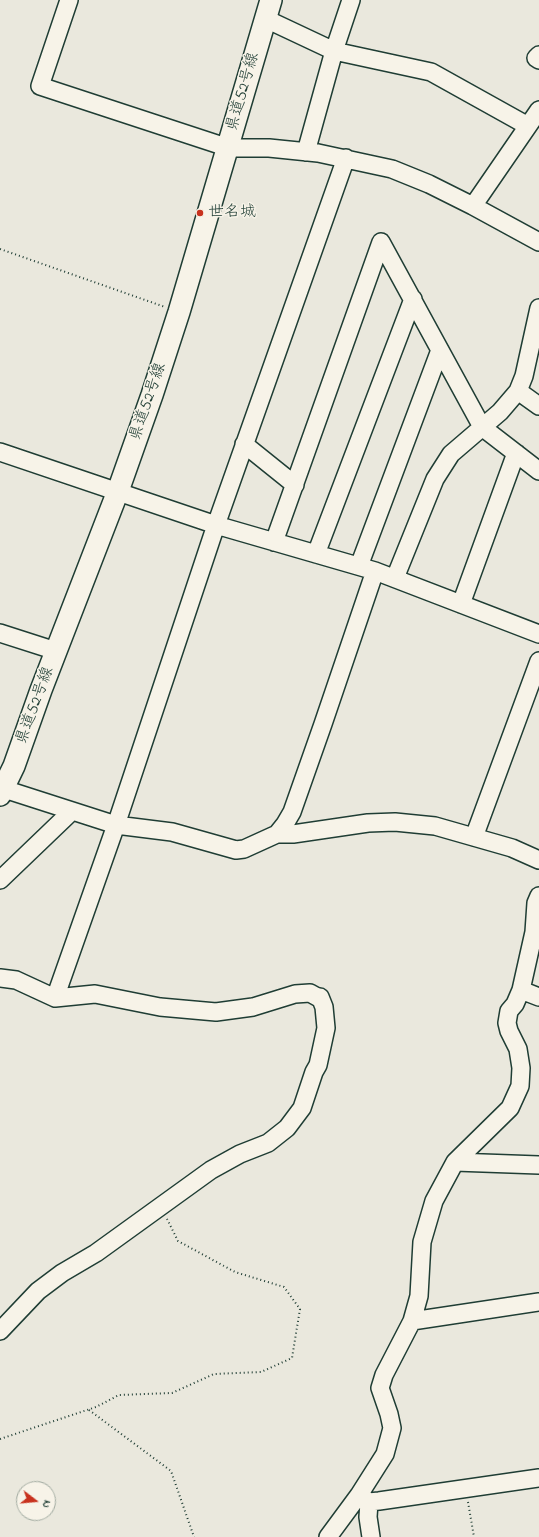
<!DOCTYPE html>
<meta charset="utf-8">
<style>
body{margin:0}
#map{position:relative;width:539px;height:1537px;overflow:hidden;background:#eae8dd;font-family:"Indie Flower",sans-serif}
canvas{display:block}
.north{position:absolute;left:16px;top:1481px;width:40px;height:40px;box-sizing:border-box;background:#f7f3e8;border:1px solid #a1aaa0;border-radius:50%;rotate:106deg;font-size:11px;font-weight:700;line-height:16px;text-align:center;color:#1f3d34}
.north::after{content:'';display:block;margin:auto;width:14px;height:18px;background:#c8321e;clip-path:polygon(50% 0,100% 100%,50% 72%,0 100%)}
</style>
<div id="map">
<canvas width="539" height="1537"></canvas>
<div class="north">N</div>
</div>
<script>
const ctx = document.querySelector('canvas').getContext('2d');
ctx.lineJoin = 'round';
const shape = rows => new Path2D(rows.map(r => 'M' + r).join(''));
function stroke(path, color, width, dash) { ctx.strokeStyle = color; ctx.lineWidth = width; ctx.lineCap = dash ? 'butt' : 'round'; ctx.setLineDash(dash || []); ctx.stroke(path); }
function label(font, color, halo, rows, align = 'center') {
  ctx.font = font + ' "Indie Flower","Klee One",sans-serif'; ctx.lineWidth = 3; ctx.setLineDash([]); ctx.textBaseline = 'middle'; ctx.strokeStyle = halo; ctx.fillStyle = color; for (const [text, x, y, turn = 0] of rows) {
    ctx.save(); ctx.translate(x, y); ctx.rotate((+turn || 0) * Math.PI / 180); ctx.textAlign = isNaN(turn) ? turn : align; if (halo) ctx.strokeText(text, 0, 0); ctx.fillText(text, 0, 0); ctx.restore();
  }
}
const path = shape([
 [0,249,165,307],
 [89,1410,171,1471,194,1537],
 [0,1439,96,1407,119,1395,172,1393,214,1374,261,1372,292,1358,300,1309,284,1287,235,1272,178,1241,167,1219],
 [468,1502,474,1537]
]);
const minor = shape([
 [69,0,40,86,229,148,269,148,318,153,392,169,429,184,473,206,539,242],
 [266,19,334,51,431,72,528,126],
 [539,55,536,58,539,60],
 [306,152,334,51,351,0],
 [473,206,539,110],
 [518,391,539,406],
 [244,444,295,485],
 [0,452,216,525,375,571,539,634],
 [274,542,381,242,482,427,539,471],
 [316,554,413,299],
 [359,566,440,350],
 [395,578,435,479,451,454,500,412,518,391,524,376,539,308],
 [461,604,516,453],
 [0,633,56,651],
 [4,789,116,825,172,832,236,850,244,849,277,834,285,824,292,812,323,724,375,571],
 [277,834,293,834,368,823,395,822,435,826,512,848,539,860],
 [474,837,539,661],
 [0,880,72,811],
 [0,978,16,980,55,998,95,994,160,1007,216,1012,253,1007,295,994,310,993,319,998,320,997,324,1007,326,1028,318,1065,314,1072,302,1108,287,1128,268,1143,240,1154,211,1170,96,1253,62,1273,38,1291,0,1331],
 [521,990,539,997],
 [55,998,116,825,216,525,346,158],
 [455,1162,539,1165],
 [412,1321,539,1302],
 [359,1495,369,1502,379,1501,539,1478],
 [369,1502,368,1517,371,1537],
 [328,1537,359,1495,385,1454,392,1428,389,1414,380,1388,384,1375,412,1321,419,1296,422,1242,434,1201,455,1162,510,1108,520,1086,521,1068,518,1049,509,1031,507,1023,509,1011,515,1004,521,990,534,932,536,903,539,896]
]);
const major = shape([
 [0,795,14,766,41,690,118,491,152,395,179,312,271,0]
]);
const markers = [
 [200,213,4,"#c8321e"]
];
const streetNames = [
 ["県道52号線",244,92,-74],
 ["県道52号線",149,402,-71],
 ["県道52号線",36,706,-70]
];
const poiNames = [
 ["世名城",208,213]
];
stroke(minor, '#1f3d34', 20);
stroke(major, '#1f3d34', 24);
stroke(path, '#1f3d34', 2, [1, 3]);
stroke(minor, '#f7f3e8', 17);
stroke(major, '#f7f3e8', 21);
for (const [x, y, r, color] of markers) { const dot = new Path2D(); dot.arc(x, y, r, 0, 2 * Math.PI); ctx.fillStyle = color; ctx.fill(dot); stroke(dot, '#f7f3e8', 1.5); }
label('16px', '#1f3d34', '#f7f3e8', streetNames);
label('16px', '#1f3d34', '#f7f3e8', poiNames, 'left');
</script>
